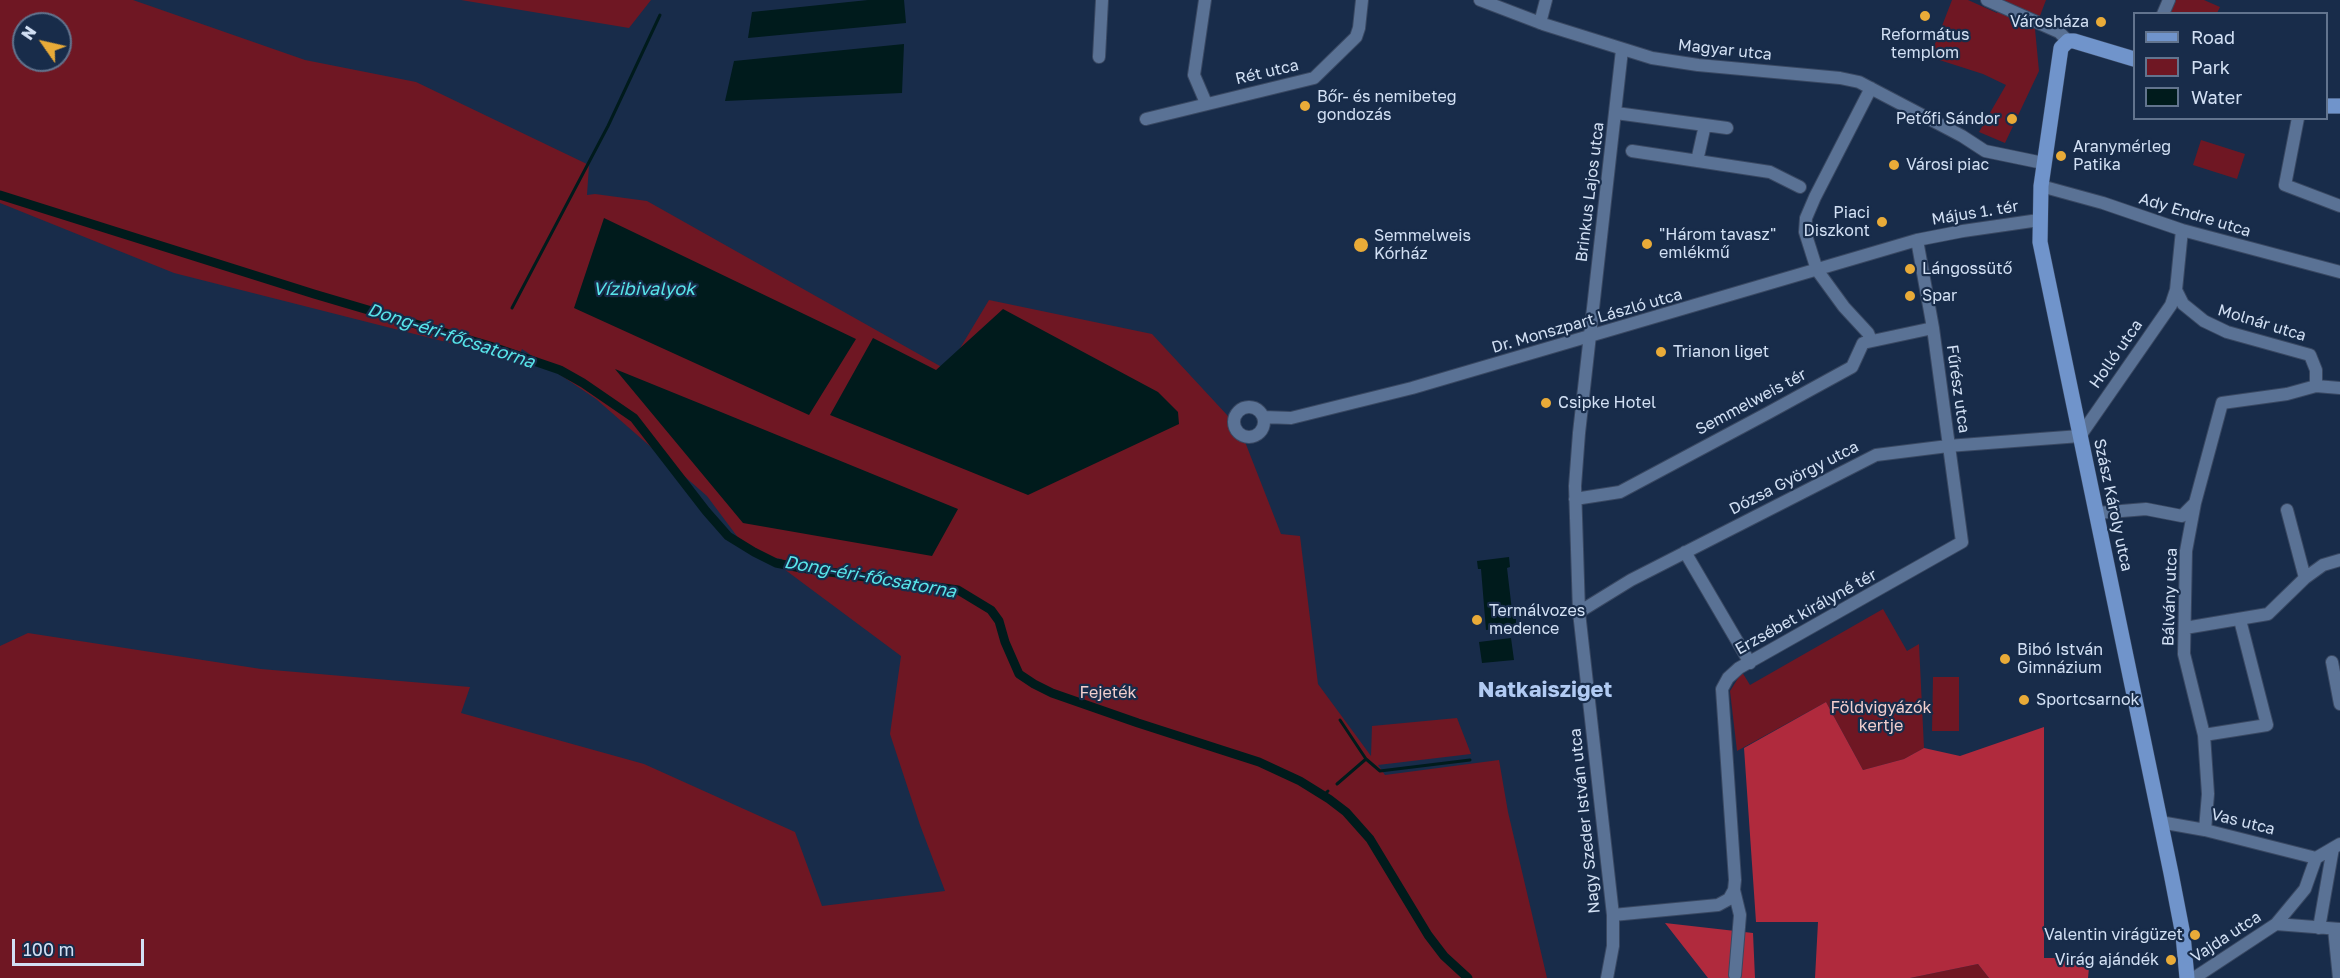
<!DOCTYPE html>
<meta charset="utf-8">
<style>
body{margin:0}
#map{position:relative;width:2340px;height:978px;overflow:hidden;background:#182c4a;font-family:"Golos Text",sans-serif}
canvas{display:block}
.legend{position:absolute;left:2133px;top:12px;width:195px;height:108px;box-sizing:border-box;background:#182c4a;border:2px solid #62748e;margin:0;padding:8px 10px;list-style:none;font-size:18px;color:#d2e0f4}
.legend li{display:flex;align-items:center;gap:12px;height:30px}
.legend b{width:30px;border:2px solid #62748e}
.north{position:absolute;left:12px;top:12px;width:60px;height:60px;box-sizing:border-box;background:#182c4a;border:2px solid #62748e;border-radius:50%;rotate:304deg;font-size:16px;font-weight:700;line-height:24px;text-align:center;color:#d2e0f4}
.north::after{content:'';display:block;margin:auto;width:21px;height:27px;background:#e9ab38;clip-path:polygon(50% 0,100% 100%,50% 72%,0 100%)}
.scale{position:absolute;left:12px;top:939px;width:132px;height:27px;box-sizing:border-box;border:3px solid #d2e0f4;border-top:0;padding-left:8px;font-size:18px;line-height:21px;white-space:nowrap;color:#d2e0f4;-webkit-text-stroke:4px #182c4a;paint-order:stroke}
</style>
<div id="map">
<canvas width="2340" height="978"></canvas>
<ul class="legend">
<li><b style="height:8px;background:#7094cb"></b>Road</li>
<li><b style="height:16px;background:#6f1723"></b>Park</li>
<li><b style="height:16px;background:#001b1c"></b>Water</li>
</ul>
<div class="north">N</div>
<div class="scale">100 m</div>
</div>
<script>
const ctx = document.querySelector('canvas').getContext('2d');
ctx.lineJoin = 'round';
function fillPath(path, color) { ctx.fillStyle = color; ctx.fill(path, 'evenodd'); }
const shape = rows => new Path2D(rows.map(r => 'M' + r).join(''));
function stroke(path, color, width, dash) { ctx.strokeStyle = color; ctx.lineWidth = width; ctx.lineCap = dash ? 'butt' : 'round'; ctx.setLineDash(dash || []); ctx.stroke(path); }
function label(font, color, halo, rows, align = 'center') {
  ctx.font = font + ' "Golos Text",sans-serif'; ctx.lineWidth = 4.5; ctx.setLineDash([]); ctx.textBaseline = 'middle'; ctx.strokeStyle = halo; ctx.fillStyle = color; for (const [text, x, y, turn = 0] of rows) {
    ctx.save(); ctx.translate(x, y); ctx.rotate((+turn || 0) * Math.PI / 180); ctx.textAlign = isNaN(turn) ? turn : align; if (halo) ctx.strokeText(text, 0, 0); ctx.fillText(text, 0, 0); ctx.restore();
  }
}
const green = shape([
 [0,0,133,0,305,60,416,82,589,165,587,195,595,194,647,201,947,370,989,300,1152,334,1240,429,1281,534,1300,536,1318,684,1371,756,1372,726,1457,718,1471,754,1378,765,1385,775,1499,760,1508,812,1547,978,0,978,0,646,28,633,261,669,470,687,461,713,644,764,795,832,822,906,945,891,920,825,890,734,901,656,784,569,782,559,751,555,707,496,596,399,522,349,517,360,174,273,0,203],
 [24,24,60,24,60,60,24,60],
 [461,0,651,0,629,28],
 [1952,0,1968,0,1997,13,2001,0,2046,0,2035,29,2039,71,2005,143,1979,132,2006,85,1983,74,1930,57],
 [2171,0,2204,0,2220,7,2217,13,2165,14],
 [2201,140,2245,154,2237,179,2193,165],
 [1883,609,1907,651,1919,644,1924,748,1904,759,1863,770,1826,702,1737,751,1730,691,1742,672,1750,685],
 [1933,677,1959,677,1959,731,1932,731],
 [1978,964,1989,978,1910,978]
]);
const forest = shape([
 [1826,702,1863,770,1904,759,1924,748,1960,756,2044,727,2044,958,2090,958,2088,978,1989,978,1978,964,1910,978,1815,978,1818,922,1756,922,1744,748],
 [1665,923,1753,933,1755,978,1708,978]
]);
const water = shape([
 [868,0,904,0,906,23,748,38,752,12],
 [904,44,902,93,725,101,734,61],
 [604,218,856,339,809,415,574,308],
 [1003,309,1158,392,1178,412,1179,424,1028,495,830,415,873,338,936,370],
 [615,369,716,410,958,509,932,556,743,523],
 [1509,557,1510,567,1507,568,1513,619,1516,619,1516,626,1486,630,1481,569,1478,569,1477,561],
 [1511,638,1514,660,1482,663,1479,642]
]);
const stream = shape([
 [512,308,608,126,660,15],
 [1340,720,1366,759],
 [1337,784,1366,759,1380,771,1470,760],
 [1323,796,1328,791]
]);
const canal = shape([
 [0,195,314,294,490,346,560,370,583,383,634,418,706,511,728,536,754,552,776,563,801,568,958,590,991,610,999,621,1005,642,1019,674,1034,684,1052,693,1138,723,1259,762,1300,781,1329,799,1346,812,1370,839,1428,935,1444,956,1468,978]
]);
const minor = shape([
 [1205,0,1194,75,1206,103],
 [1480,0,1543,24,1652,58,1698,65,1840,78,1859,82,1962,136,1985,151,2043,163],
 [1987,0,2059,32,2068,41],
 [2163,14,2169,0],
 [1540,23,1546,0],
 [1099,57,1102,0],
 [1871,88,1815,197,1806,218,1805,232,1817,270,1844,307,1868,333,1871,340],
 [1616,113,1727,128],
 [2298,118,2285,185,2340,206],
 [1146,119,1314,78,1356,37,1359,28,1362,0],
 [1632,151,1770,172,1800,187],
 [1697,161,1705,125],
 [2041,186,2103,203,2182,230,2340,272],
 [2182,230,2176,290,2183,304,2204,321,2227,332,2310,355,2316,370,2316,386],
 '1234 422a15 15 0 1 1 30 0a15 15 0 1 1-30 0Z',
 [1263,417,1291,418,1412,388,1917,240,1963,231,2039,220],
 [1575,499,1620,492,1768,413,1852,367,1863,343,1933,328],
 [2287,510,2305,578],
 [2097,513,2146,509,2182,516,2195,503],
 [1685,552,1750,663],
 [1579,612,1631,580,1876,455,1948,446,2080,436,2171,305,2176,290],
 [2185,628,2268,614,2305,578,2323,565,2340,560],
 [2332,662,2340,704],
 [2204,735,2267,725,2240,620],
 [2160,822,2205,830,2316,858],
 [2205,830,2208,794,2204,735,2184,654,2186,551,2195,503,2222,403,2287,394,2316,386,2340,388],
 [1734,890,1740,915,1735,975],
 [1613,915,1718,905,1729,899,1734,890,1735,880,1722,689,1728,678,1739,668,1962,542,1933,328,1917,240],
 [2276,924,2340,929],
 [2319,928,2333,848],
 [2334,929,2339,978],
 [1607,978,1613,946,1613,915,1579,612,1575,486,1579,433,1622,50],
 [2194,978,2276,924,2305,889,2316,858,2340,844]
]);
const major = shape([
 [2134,59,2074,41,2068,41,2061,48,2041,186,2040,242,2171,873,2183,935,2187,978],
 [2326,106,2340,106]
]);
const markers = [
 [1925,16,6,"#e9ab38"],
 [2101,22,6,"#e9ab38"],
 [1305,106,6,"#e9ab38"],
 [2012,119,6,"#e9ab38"],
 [2061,156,6,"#e9ab38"],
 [1894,165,6,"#e9ab38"],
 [1882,222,6,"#e9ab38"],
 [1647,244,6,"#e9ab38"],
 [1361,245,8,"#e9ab38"],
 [1910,269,6,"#e9ab38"],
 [1910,296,6,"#e9ab38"],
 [1661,352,6,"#e9ab38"],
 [1546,403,6,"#e9ab38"],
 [1477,620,6,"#e9ab38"],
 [2005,659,6,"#e9ab38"],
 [2024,700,6,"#e9ab38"],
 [2195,935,6,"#e9ab38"],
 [2171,960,6,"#e9ab38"]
];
const poiNames = [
 ["Városháza",2089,22,"right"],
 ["Református",1925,35,"center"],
 ["templom",1925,53,"center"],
 ["Bőr- és nemibeteg",1317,97],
 ["gondozás",1317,115],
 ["Petőfi Sándor",2000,119,"right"],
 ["Aranymérleg",2073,147],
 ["Patika",2073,165],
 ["Városi piac",1906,165],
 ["Piaci",1870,213,"right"],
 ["Diszkont",1870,231,"right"],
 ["\"Három tavasz\"",1659,235],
 ["emlékmű",1659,253],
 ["Semmelweis",1374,236],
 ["Kórház",1374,254],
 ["Lángossütő",1922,269],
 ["Spar",1922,296],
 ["Trianon liget",1673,352],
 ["Csipke Hotel",1558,403],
 ["Termálvozes",1489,611],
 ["medence",1489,629],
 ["Bibó István",2017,650],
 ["Gimnázium",2017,668],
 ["Sportcsarnok",2036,700],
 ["Valentin virágüzet",2183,935,"right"],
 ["Virág ajándék",2159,960,"right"]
];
const streetNames = [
 ["Magyar utca",1725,50,6],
 ["Rét utca",1267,72,-13],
 ["Brinkus Lajos utca",1590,192,-83],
 ["Május 1. tér",1975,213,-9],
 ["Ady Endre utca",2195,215,17],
 ["Dr. Monszpart László utca",1587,321,-16],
 ["Molnár utca",2262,323,17],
 ["Holló utca",2116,354,-55],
 ["Fűrész utca",1958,389,82],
 ["Semmelweis tér",1751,402,-28],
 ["Dózsa György utca",1794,478,-27],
 ["Szász Károly utca",2113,505,78],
 ["Bálvány utca",2170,597,-88],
 ["Erzsébet királyné tér",1806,612,-29],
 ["Nagy Szeder István utca",1585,821,-96],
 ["Vas utca",2243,822,14],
 ["Vajda utca",2226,937,-33]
];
const parkNames = [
 ["Fejeték",1108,693],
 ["Földvigyázók",1881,708],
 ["kertje",1881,726]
];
const waterNames = [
 ["Vízibivalyok",644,289],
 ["Dong-éri-főcsatorna",451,336,18],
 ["Dong-éri-főcsatorna",870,577,10]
];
const districtNames = [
 ["Natkaisziget",1545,690]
];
fillPath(green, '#6f1723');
fillPath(forest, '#b02a3d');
fillPath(water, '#001b1c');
stroke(stream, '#001b1c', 3);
stroke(canal, '#001b1c', 9);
stroke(minor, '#394862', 14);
stroke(major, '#394862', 16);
stroke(minor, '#5a7295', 12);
stroke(major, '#7094cb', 15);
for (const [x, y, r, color] of markers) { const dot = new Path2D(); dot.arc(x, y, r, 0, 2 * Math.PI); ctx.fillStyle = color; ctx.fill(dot); stroke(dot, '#182c4a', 2); }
label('16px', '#d2e0f4', '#182c4a', poiNames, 'left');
label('16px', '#d2e0f4', '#182c4a', streetNames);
label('16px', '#f2cfce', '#182c4a', parkNames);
label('italic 18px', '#58e5ea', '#182c4a', waterNames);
label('bold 22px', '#b1cbf3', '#182c4a', districtNames);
</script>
